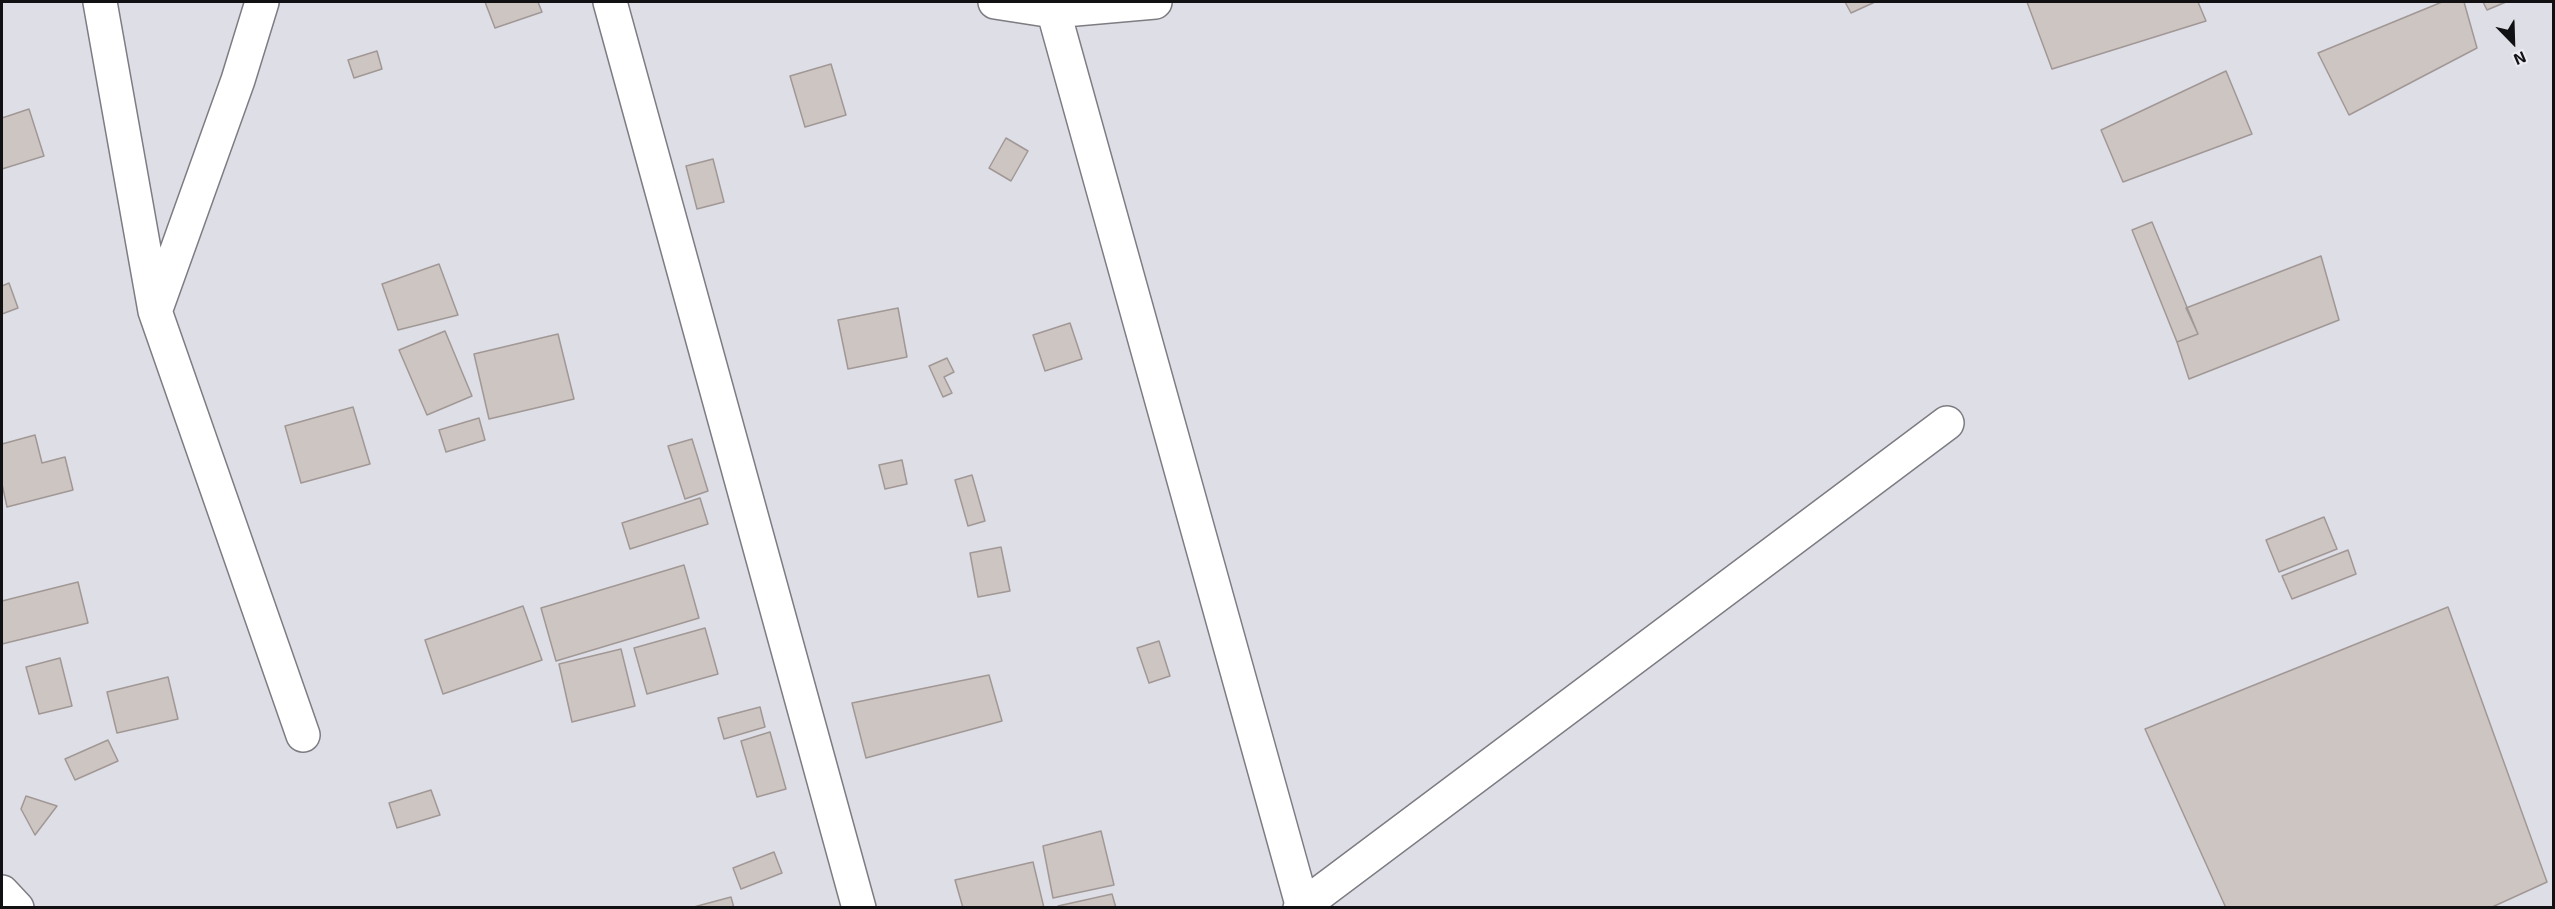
<!DOCTYPE html>
<style>
body{margin:0}
#map{position:relative;width:2555px;height:909px;overflow:hidden;background:#dedee6;font-family:"Exo 2",sans-serif}
canvas{display:block}
.frame{position:absolute;inset:0;border:3px solid #111113;pointer-events:none}
.north{position:absolute;left:2483px;top:12px;width:60px;height:60px;-webkit-text-stroke:4px #ecebf3;paint-order:stroke;rotate:157deg;font-size:16px;font-weight:700;line-height:24px;text-align:center;color:#111113}
.north::after{content:'';display:block;margin:auto;width:21px;height:27px;background:#111113;clip-path:polygon(50% 0,100% 100%,50% 72%,0 100%)}
</style>
<div id="map">
<canvas width="2555" height="909"></canvas>
<div class="frame"></div>
<div class="north">N</div>
</div>
<script>
const ctx = document.querySelector('canvas').getContext('2d');
ctx.lineJoin = 'round';
function fillPath(path, color) { ctx.fillStyle = color; ctx.fill(path, 'evenodd'); }
const shape = rows => new Path2D(rows.map(r => 'M' + r).join(''));
function stroke(path, color, width, dash) { ctx.strokeStyle = color; ctx.lineWidth = width; ctx.lineCap = dash ? 'butt' : 'round'; ctx.setLineDash(dash || []); ctx.stroke(path); }
const building = shape([
 [485,2,538,2,542,12,495,28,485,2],
 [1845,2,1875,2,1851,13,1845,2],
 [2027,2,2198,2,2206,21,2052,69,2027,2],
 [2442,2,2464,2,2477,48,2349,115,2318,53,2442,2],
 [2483,2,2506,2,2487,10,2483,2],
 [377,51,382,69,354,78,348,60,377,51],
 [831,64,846,115,805,127,790,76,831,64],
 [2226,71,2252,134,2123,182,2101,130,2226,71],
 [29,109,44,156,2,169,2,118,29,109],
 [1006,138,1028,151,1011,181,989,168,1006,138],
 [713,159,724,202,697,209,686,166,713,159],
 [2152,222,2198,334,2177,342,2132,230,2152,222],
 [2321,256,2339,320,2189,379,2177,342,2198,334,2186,308,2321,256],
 [439,264,458,315,398,330,382,284,439,264],
 [9,283,18,308,2,314,2,286,9,283],
 [898,308,907,357,848,369,838,320,898,308],
 [1070,323,1082,359,1045,371,1033,335,1070,323],
 [445,331,472,396,427,415,399,350,445,331],
 [558,334,574,399,489,419,474,354,558,334],
 [947,358,954,372,944,377,952,393,943,397,929,366,947,358],
 [353,407,370,464,301,483,285,426,353,407],
 [479,418,485,440,446,452,439,430,479,418],
 [35,435,42,463,65,457,73,490,7,507,2,484,2,444,35,435],
 [692,439,708,491,685,499,668,446,692,439],
 [902,460,907,484,885,489,879,465,902,460],
 [972,475,985,521,968,526,955,480,972,475],
 [700,498,708,524,630,549,622,523,700,498],
 [2324,517,2337,549,2279,572,2266,540,2324,517],
 [1001,547,1010,591,978,597,970,553,1001,547],
 [2348,550,2356,574,2292,599,2282,576,2348,550],
 [684,565,699,618,556,661,541,608,684,565],
 [78,582,88,623,2,644,2,601,78,582],
 [523,606,542,660,443,694,425,640,523,606],
 [2448,607,2547,882,2490,908,2226,908,2145,729,2448,607],
 [705,628,718,674,647,694,634,648,705,628],
 [1159,641,1170,676,1149,683,1137,648,1159,641],
 [621,649,635,706,572,722,559,664,621,649],
 [60,658,72,706,39,714,26,667,60,658],
 [989,675,1002,721,866,758,852,703,989,675],
 [168,677,178,719,117,733,107,692,168,677],
 [760,707,765,727,724,739,718,718,760,707],
 [770,732,786,789,757,797,741,741,770,732],
 [108,740,118,761,75,780,65,759,108,740],
 [431,790,440,815,397,828,389,803,431,790],
 [26,796,57,806,35,835,21,809,26,796],
 [1101,831,1114,885,1053,898,1043,846,1101,831],
 [774,852,782,873,741,889,733,868,774,852],
 [1033,862,1044,908,963,908,955,880,1033,862],
 [1112,894,1116,908,1058,908,1058,906,1112,894],
 [731,897,734,908,690,908,731,897]
]);
const minor = shape([
 [100,2,155,311,303,735],
 [610,2,859,908],
 [995,2,1053,11,1155,2],
 [1051,2,1303,908],
 [156,309,238,80,262,2],
 [2,892,17,908],
 [1300,908,1947,423]
]);
fillPath(building, '#cdc5c2');
stroke(building, '#a19896', 1.5);
stroke(minor, '#7d7c83', 36);
stroke(minor, '#fff', 33);
</script>
